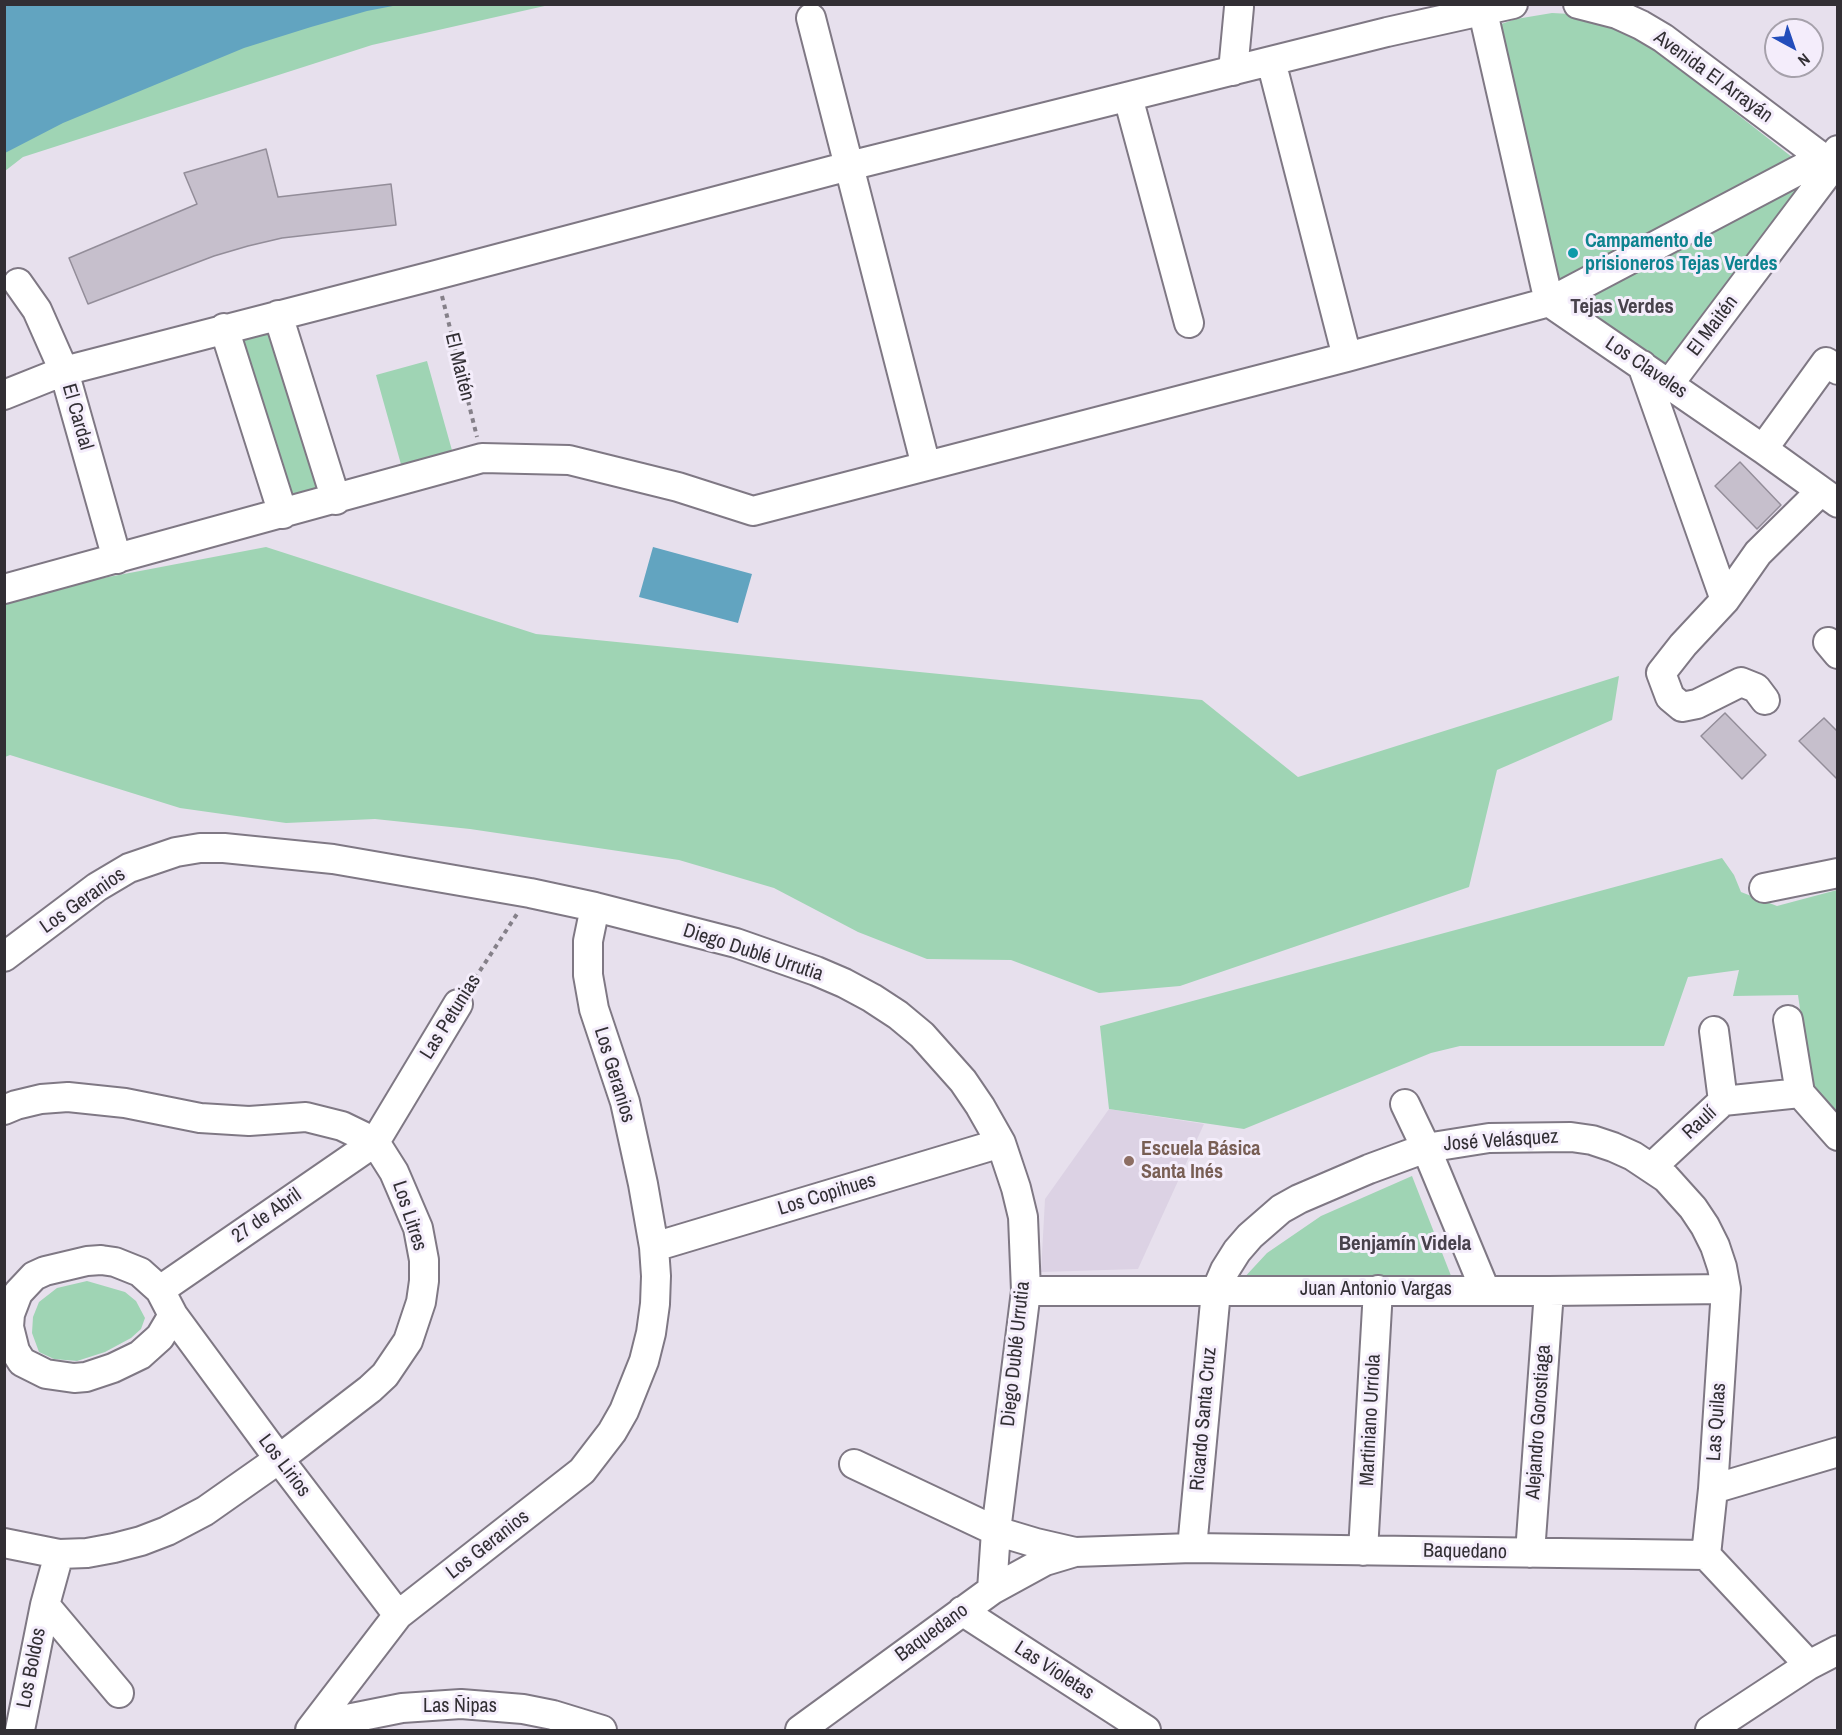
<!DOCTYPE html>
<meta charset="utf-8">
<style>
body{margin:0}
#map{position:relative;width:1842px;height:1735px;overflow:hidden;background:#e7e0ed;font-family:"Archivo Narrow",sans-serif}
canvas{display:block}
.frame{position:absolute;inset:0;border:6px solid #322f34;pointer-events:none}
.north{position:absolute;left:1764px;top:18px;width:60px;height:60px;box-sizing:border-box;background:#f4edfb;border:2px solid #a6a1ab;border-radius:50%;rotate:140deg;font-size:16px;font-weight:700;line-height:24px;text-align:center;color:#322f34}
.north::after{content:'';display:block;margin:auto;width:21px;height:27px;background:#234dbb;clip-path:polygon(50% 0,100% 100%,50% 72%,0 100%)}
</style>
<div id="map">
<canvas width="1842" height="1735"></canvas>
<div class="frame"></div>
<div class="north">N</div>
</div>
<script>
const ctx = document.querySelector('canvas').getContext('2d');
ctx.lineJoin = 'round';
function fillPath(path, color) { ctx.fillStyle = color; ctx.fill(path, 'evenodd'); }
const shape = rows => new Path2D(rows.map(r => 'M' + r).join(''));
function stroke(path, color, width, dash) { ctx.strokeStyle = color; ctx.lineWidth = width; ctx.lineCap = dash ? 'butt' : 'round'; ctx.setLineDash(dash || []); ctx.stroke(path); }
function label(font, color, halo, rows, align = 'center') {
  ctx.font = font + ' "Archivo Narrow",sans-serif'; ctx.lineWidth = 6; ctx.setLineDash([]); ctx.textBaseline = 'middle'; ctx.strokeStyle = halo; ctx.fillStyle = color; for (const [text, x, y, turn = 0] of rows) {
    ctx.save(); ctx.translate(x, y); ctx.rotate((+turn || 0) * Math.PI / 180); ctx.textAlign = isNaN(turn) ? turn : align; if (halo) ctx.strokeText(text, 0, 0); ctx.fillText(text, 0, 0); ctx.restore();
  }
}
const built = shape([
 [1109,1109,1204,1124,1138,1269,1041,1272,1045,1199]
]);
const green = shape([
 [5,5,549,5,372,45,23,157,5,171],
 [1552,13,1571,14,1623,29,1654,49,1797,161,1557,287,1498,25,1516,19],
 [1814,179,1668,372,1578,303],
 [276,324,325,493,288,503,234,335],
 [427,361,453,454,402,468,376,375],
 [266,547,536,634,1202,700,1298,777,1619,676,1612,720,1497,770,1469,887,1180,986,1099,993,1011,960,927,959,858,932,774,888,679,860,470,829,375,819,286,823,180,808,10,755,5,757,5,601,40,590],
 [1722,858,1734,875,1741,892,1777,906,1837,890,1837,1122,1812,1093,1798,995,1733,996,1739,970,1688,977,1664,1046,1460,1046,1431,1053,1244,1129,1109,1109,1100,1026],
 [1412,1176,1455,1286,1241,1281,1267,1253,1321,1216],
 [87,1281,125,1292,136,1301,145,1318,141,1329,131,1338,105,1352,77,1361,54,1359,39,1352,32,1333,33,1317,39,1302,57,1288]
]);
const water = shape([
 [5,4,398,4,398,5,367,11,311,27,244,48,63,123,5,153],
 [653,547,752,574,738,623,639,597]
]);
const building = shape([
 [266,149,278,197,391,184,396,225,282,238,248,246,214,256,88,304,69,258,197,204,184,173,266,149],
 [1740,462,1781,505,1757,529,1715,486,1740,462],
 [1725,713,1766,755,1742,779,1701,736,1725,713],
 [1824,718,1838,732,1838,780,1799,741,1824,718]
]);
const path = shape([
 [442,296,477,437],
 [470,986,517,914]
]);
const minor = shape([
 [1578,4,1617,14,1641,25,1663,38,1836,168],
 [1483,12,1549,302,1763,449,1838,503],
 [811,18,926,466],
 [1271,61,1347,357],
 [1233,71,1239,7],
 [1128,97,1189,323],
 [18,283,37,310,64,371,117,559],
 [278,315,336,500],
 [224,328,283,514],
 [1642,365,1725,600],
 [1669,384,1833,166,1838,150],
 [4,395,64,371,436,275,849,166,1387,32,1513,4],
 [1763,449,1826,362,1838,370],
 [4,589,482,458,569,460,678,487,753,511,1347,357,1549,302,1822,158],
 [1828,642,1838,654],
 [1765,700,1756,688,1741,682,1697,704,1682,707,1670,697,1661,673,1683,645,1725,600,1758,553,1821,491],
 [1764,888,1838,873],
 [4,957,97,887,129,868,176,852,200,848,224,848,333,859,530,893,595,907,736,943,816,971,844,983,872,998,898,1015,922,1035,963,1081,980,1106,1001,1143,1016,1188,1023,1217,1026,1291,996,1531,992,1590],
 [1788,1020,1800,1093],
 [1714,1031,1723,1101],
 [1723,1101,1800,1093,1838,1136],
 [1405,1104,1426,1148,1485,1290],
 [4,1110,16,1105,41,1099,68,1097,125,1103,200,1118,249,1121,306,1117,342,1126,375,1142,394,1172,418,1228,424,1260,424,1281,421,1302,408,1341,385,1375,370,1389,279,1459,205,1511,167,1531,141,1541,114,1548,87,1553,59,1554,4,1543],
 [1652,1167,1723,1101],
 [654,1247,1001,1143],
 [101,1260,115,1262,140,1272,160,1290,173,1315,160,1337,140,1355,113,1368,86,1377,74,1378,46,1374,22,1362,15,1351,9,1327,10,1314,18,1293,34,1276,45,1271,87,1261,101,1260],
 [160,1290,375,1142,458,1004],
 [1026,1291,1549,1291,1726,1289],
 [173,1315,279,1459,398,1615],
 [854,1464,996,1531,1036,1543,1075,1552,1192,1548,1706,1555,1809,1665],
 [1713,1489,1838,1452],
 [1192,1548,1216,1291,1225,1270,1237,1251,1250,1236,1281,1209,1299,1199,1369,1169,1426,1148,1489,1138,1571,1137,1592,1140,1613,1147,1633,1156,1666,1178,1693,1208,1705,1226,1715,1246,1722,1267,1726,1289,1713,1489,1706,1555],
 [1363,1551,1378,1290],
 [1530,1553,1549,1291],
 [45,1605,119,1693],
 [962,1611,1146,1730],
 [316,1723,347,1719,402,1708,461,1704,523,1709,553,1715,602,1730],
 [20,1730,45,1605,59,1554],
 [310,1730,398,1615,582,1471,612,1432,624,1411,644,1361,651,1333,655,1304,656,1276,654,1247,643,1184,625,1102,594,1009,588,975,588,941,595,907],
 [800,1730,992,1590,1045,1561,1075,1552],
 [1710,1730,1809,1665,1838,1650]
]);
const markers = [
 [1573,253,6,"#0f9aa8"],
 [1129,1161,6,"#8d6e63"]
];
const streetNames = [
 ["Avenida El Arrayán",1713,77,36],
 ["El Maitén",1713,326,-53],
 ["El Maitén",459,367,76],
 ["Los Claveles",1646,368,34],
 ["El Cardal",77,417,74],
 ["Los Geranios",83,901,-35],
 ["Diego Dublé Urrutia",753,953,18],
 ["Las Petunias",451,1017,-58],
 ["Los Geranios",614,1075,73],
 ["Raulí",1700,1123,-43],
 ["José Velásquez",1501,1141,-4],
 ["Los Copihues",827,1195,-17],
 ["27 de Abril",267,1216,-35],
 ["Los Litres",409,1216,72],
 ["Juan Antonio Vargas",1376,1290],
 ["Diego Dublé Urrutia",1016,1354,-84],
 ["Ricardo Santa Cruz",1204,1419,-85],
 ["Martiniano Urriola",1371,1420,-87],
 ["Alejandro Gorostiaga",1539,1422,-86],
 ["Las Quilas",1717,1422,-86],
 ["Los Lirios",284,1466,53],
 ["Los Geranios",488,1545,-38],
 ["Baquedano",1465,1552,1],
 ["Baquedano",932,1633,-36],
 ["Los Boldos",32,1668,-79],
 ["Las Violetas",1054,1671,33],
 ["Las Ñipas",460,1707]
];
const cultureNames = [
 ["Campamento de",1585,242],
 ["prisioneros Tejas Verdes",1585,265]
];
const educationNames = [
 ["Escuela Básica",1141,1150],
 ["Santa Inés",1141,1173]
];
const neighbourhoodNames = [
 ["Tejas Verdes",1622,307],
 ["Benjamín Videla",1405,1244]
];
fillPath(built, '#dcd2e4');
fillPath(green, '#9fd4b4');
fillPath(water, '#62a4c0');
fillPath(building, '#c6bfcc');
stroke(building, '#938d99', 1.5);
stroke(minor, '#7f7884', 32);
stroke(path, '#858089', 4, [4.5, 4.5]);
stroke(minor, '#fff', 28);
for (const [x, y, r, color] of markers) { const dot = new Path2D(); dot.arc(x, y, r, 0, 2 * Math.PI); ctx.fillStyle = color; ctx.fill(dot); stroke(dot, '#f4edfb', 2); }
label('20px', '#322f34', '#f4edfb', streetNames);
label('bold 20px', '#0d838f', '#f4edfb', cultureNames, 'left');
label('bold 20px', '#785e54', '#f4edfb', educationNames, 'left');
label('bold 21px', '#48424c', '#f4edfb', neighbourhoodNames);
</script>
